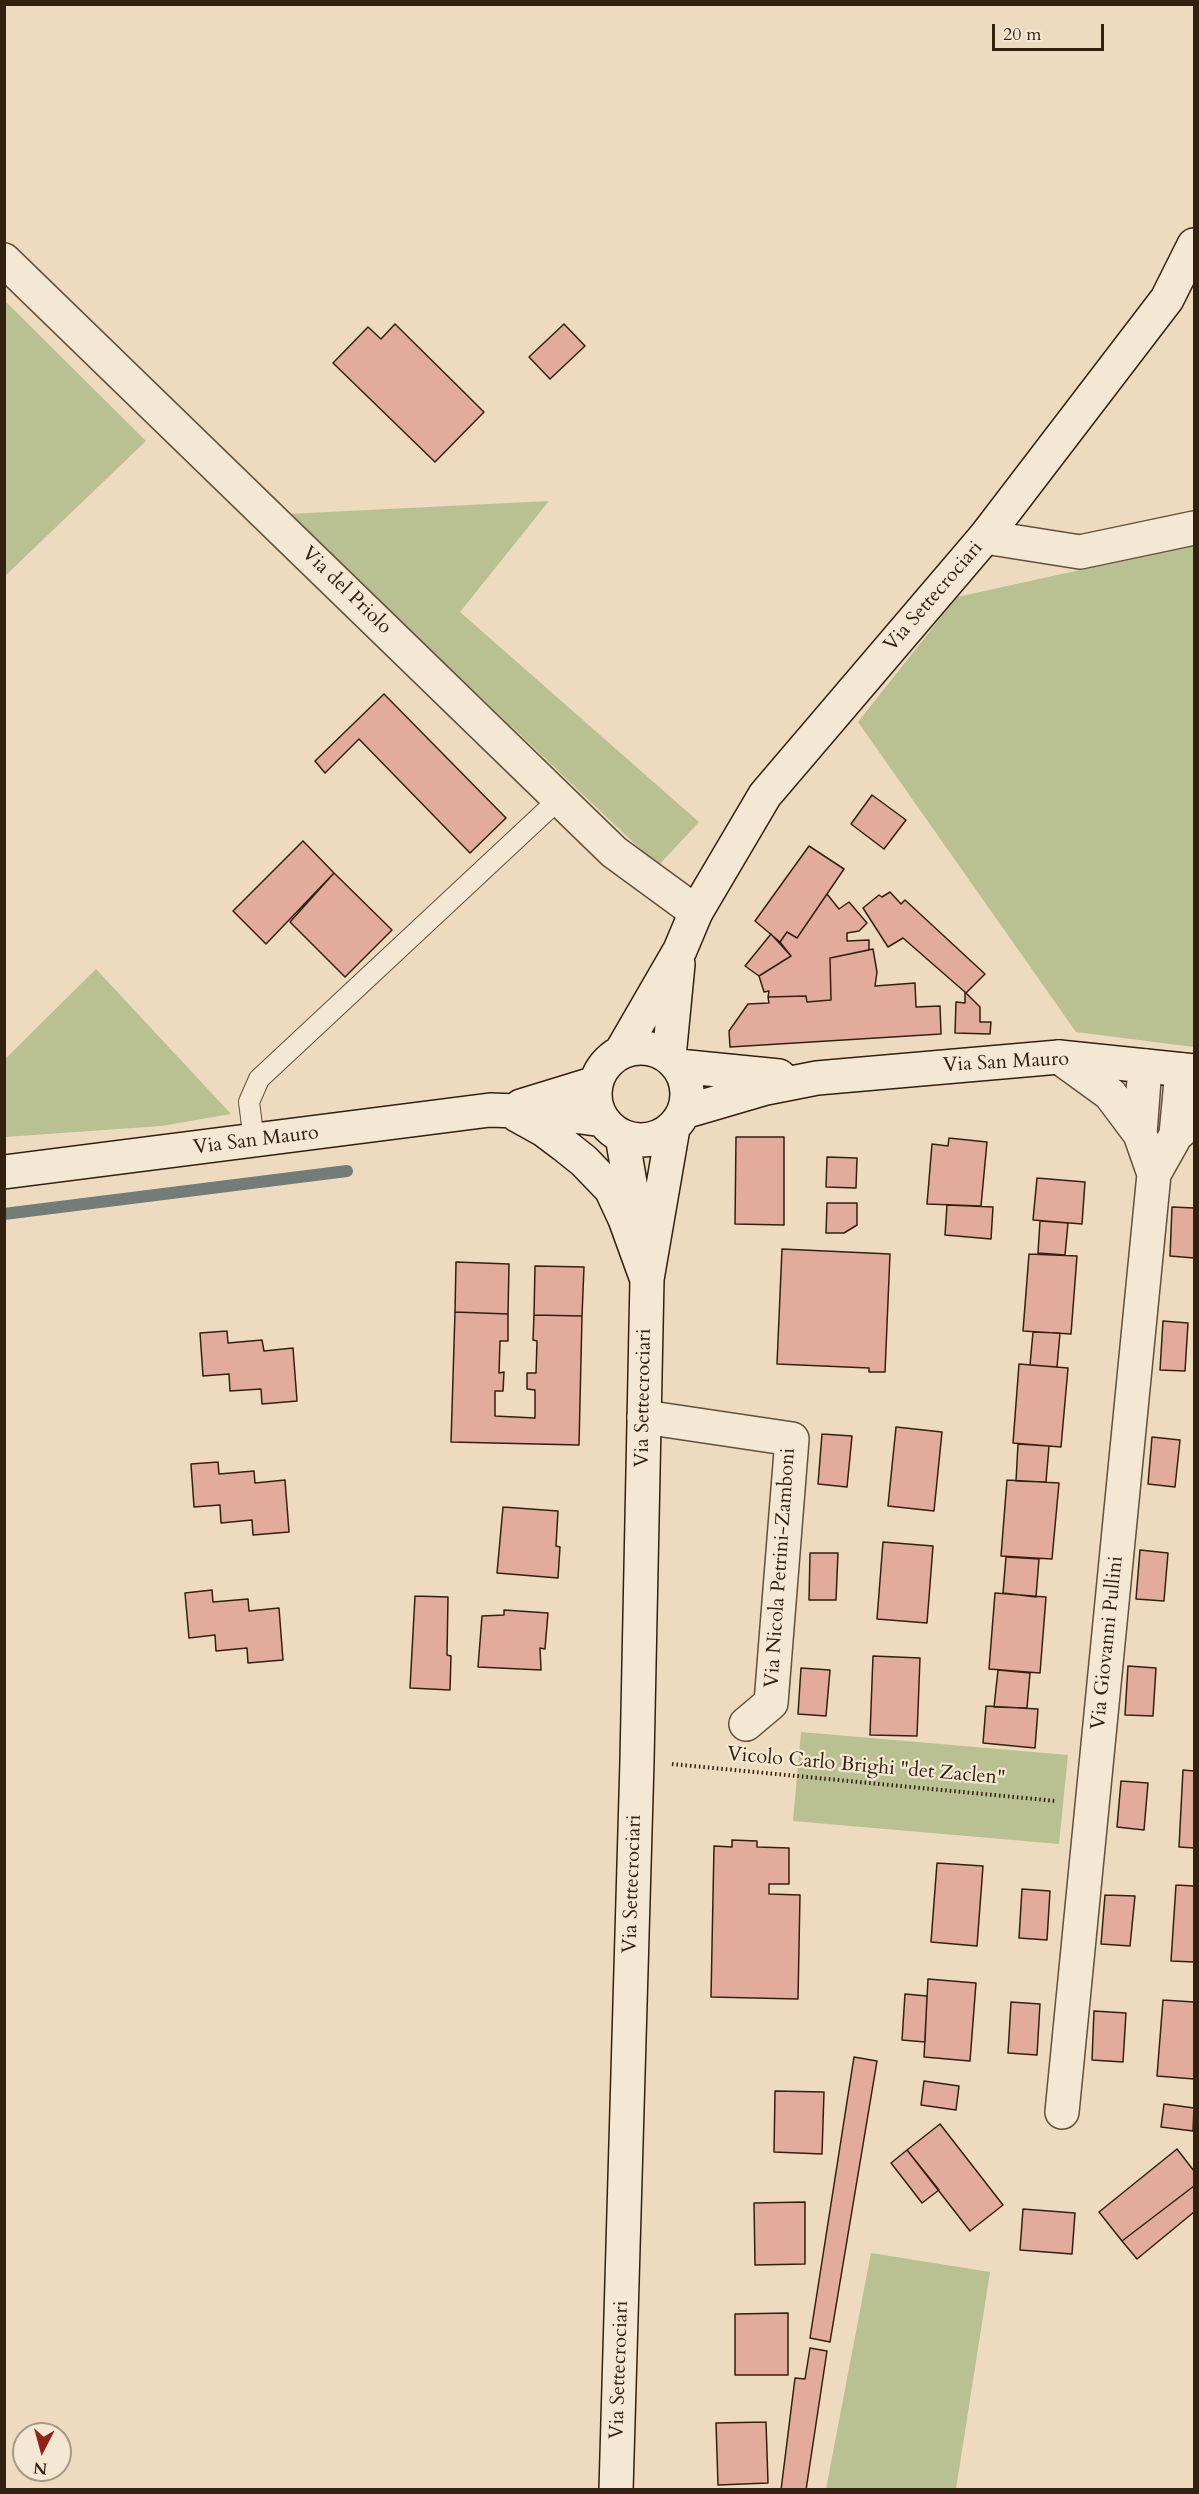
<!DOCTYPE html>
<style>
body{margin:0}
#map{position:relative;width:1199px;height:2494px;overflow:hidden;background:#eedbbf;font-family:Cardo,serif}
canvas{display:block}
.frame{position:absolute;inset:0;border:6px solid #322110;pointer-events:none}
.north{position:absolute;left:12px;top:2422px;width:60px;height:60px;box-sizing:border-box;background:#f4e8d5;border:2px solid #a69886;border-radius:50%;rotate:186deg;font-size:16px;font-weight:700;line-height:24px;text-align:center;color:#322110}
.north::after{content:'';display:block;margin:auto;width:21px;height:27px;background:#8f2418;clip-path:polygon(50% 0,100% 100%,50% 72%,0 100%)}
.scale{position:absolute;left:992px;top:24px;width:112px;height:27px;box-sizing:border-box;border:3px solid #322110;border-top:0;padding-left:8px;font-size:18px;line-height:21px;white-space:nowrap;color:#322110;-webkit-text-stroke:4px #f4e8d5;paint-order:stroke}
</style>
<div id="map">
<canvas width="1199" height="2494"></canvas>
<div class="frame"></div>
<div class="north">N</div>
<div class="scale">20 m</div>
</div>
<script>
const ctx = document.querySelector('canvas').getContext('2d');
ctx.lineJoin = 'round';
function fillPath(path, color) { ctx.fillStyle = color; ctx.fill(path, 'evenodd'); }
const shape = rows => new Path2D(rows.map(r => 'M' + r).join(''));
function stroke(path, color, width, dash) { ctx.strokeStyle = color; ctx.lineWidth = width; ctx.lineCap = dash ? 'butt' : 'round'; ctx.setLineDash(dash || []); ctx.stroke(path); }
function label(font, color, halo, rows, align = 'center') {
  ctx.font = font + ' Cardo,serif'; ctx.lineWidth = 4.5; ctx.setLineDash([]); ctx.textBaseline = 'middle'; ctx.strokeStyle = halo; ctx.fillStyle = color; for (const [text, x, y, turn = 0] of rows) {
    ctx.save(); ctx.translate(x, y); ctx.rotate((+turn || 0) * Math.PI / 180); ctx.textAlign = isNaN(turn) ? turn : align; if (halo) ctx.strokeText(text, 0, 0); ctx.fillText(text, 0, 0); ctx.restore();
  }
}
const green = shape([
 [5,301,146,441,5,576],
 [549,501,460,612,699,822,658,866,288,514],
 [1194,545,1194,1047,1076,1032,858,722,957,597],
 [96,969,231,1114,161,1126,5,1137,5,1059],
 [801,1732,1068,1755,1059,1844,793,1821],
 [871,2253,990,2272,956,2489,826,2489]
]);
const stream = shape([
 [4,1214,347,1171]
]);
const building = shape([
 [395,324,484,412,435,462,333,363,368,327,381,339,395,324],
 [564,324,585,346,550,379,529,357,564,324],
 [384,694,506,818,470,853,359,739,325,773,315,761,384,694],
 [872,795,906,820,884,849,851,824,872,795],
 [303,841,334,873,266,944,233,911,303,841],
 [809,846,844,869,797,938,787,932,780,942,755,921,809,846],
 [334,873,392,930,345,977,290,922,334,873],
 [890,892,901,904,905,900,985,974,966,993,903,938,888,947,863,908,879,895,882,897,890,892],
 [827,894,839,909,849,902,867,923,859,931,847,933,847,941,869,940,869,950,830,958,831,1000,807,1002,806,996,768,997,769,991,764,992,759,976,791,956,780,942,787,932,797,938,827,894],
 [771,934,791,956,759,976,745,966,771,934],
 [873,949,877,972,875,986,915,983,916,1007,940,1006,941,1034,730,1047,729,1031,748,1004,769,1003,768,997,806,996,807,1002,831,1000,830,958,873,949],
 [965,992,980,1007,980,1022,991,1022,990,1034,955,1033,956,1002,965,1003,965,992],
 [736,1137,784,1137,784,1225,735,1224,736,1137],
 [949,1138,987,1142,981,1206,927,1204,932,1144,948,1146,949,1138],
 [827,1157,857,1158,856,1188,826,1187,827,1157],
 [1037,1178,1085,1182,1082,1224,1033,1220,1037,1178],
 [827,1203,857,1203,857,1225,844,1233,826,1233,827,1203],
 [947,1205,993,1207,991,1239,945,1235,947,1205],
 [1172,1207,1194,1208,1194,1258,1170,1256,1172,1207],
 [1040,1221,1068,1223,1065,1255,1038,1253,1040,1221],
 [782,1249,890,1254,885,1372,869,1372,869,1368,777,1364,782,1249],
 [1029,1254,1077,1256,1071,1334,1023,1331,1029,1254],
 [456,1262,509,1264,508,1314,455,1312,456,1262],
 [535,1266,584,1267,582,1316,534,1315,535,1266],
 [455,1312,508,1314,508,1341,500,1341,499,1373,504,1372,503,1391,495,1391,495,1416,535,1418,535,1390,527,1389,527,1373,536,1373,537,1341,533,1340,534,1315,582,1316,579,1445,451,1442,455,1312],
 [1163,1321,1188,1323,1185,1371,1160,1370,1163,1321],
 [227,1331,228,1343,262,1340,264,1351,293,1348,297,1401,262,1404,261,1389,230,1391,229,1374,203,1376,200,1333,227,1331],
 [1033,1332,1060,1333,1057,1367,1030,1365,1033,1332],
 [1019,1364,1068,1368,1061,1447,1013,1443,1019,1364],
 [896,1427,942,1432,934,1511,888,1506,896,1427],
 [822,1434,852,1436,847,1487,818,1484,822,1434],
 [1152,1437,1180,1440,1175,1487,1148,1484,1152,1437],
 [1018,1444,1049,1446,1046,1482,1016,1481,1018,1444],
 [218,1462,219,1474,254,1471,255,1483,285,1480,289,1532,253,1535,252,1520,221,1523,220,1505,194,1507,191,1464,218,1462],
 [1007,1480,1059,1483,1052,1559,1001,1556,1007,1480],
 [503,1507,558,1511,556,1546,560,1547,558,1578,497,1573,503,1507],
 [883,1542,933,1546,927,1623,877,1619,883,1542],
 [1140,1550,1168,1553,1164,1601,1136,1599,1140,1550],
 [810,1553,838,1553,836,1600,809,1600,810,1553],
 [1006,1557,1039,1559,1036,1597,1003,1593,1006,1557],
 [212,1590,213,1602,248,1599,249,1611,279,1608,283,1660,248,1663,247,1648,216,1651,215,1635,189,1638,185,1593,212,1590],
 [995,1593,1046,1597,1040,1673,989,1669,995,1593],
 [415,1596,448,1597,447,1655,451,1656,450,1690,410,1688,415,1596],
 [504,1610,548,1613,545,1649,540,1648,541,1670,478,1667,482,1616,504,1615,504,1610],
 [873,1656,920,1658,917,1736,870,1735,873,1656],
 [1128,1666,1156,1668,1153,1716,1125,1715,1128,1666],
 [801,1668,830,1670,826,1716,798,1714,801,1668],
 [998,1670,1030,1673,1027,1708,994,1707,998,1670],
 [986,1706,1038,1709,1035,1748,983,1743,986,1706],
 [1183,1770,1194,1771,1194,1848,1179,1847,1183,1770],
 [1121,1781,1148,1783,1144,1830,1117,1827,1121,1781],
 [732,1840,757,1841,757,1847,789,1848,789,1884,769,1884,769,1894,800,1895,798,1999,711,1997,714,1846,732,1847,732,1840],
 [937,1863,983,1866,977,1946,931,1942,937,1863],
 [1176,1885,1194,1886,1194,1962,1171,1961,1176,1885],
 [1022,1889,1050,1891,1047,1940,1019,1938,1022,1889],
 [1105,1895,1135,1896,1130,1946,1101,1944,1105,1895],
 [928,1979,976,1983,970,2061,924,2057,928,1979],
 [905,1994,927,1996,925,2042,902,2040,905,1994],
 [1163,2000,1194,2002,1194,2079,1157,2076,1163,2000],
 [1011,2002,1040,2004,1037,2055,1008,2053,1011,2002],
 [1094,2011,1126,2013,1123,2062,1092,2060,1094,2011],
 [854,2057,877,2061,830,2342,810,2338,854,2057],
 [924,2081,959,2086,956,2110,921,2105,924,2081],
 [775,2091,824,2092,822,2154,774,2152,775,2091],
 [1164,2104,1194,2108,1193,2131,1161,2127,1164,2104],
 [940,2124,1003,2205,970,2231,907,2150,940,2124],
 [1177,2149,1194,2171,1194,2186,1122,2241,1099,2212,1177,2149],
 [907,2150,939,2190,922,2203,891,2163,907,2150],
 [1194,2186,1194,2212,1137,2259,1122,2241,1194,2186],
 [805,2202,805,2264,755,2265,754,2203,805,2202],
 [1023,2209,1075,2213,1072,2254,1020,2250,1023,2209],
 [788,2313,788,2375,735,2375,735,2314,788,2313],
 [810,2348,827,2351,806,2490,781,2490,795,2378,805,2379,810,2348],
 [766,2422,768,2483,718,2485,716,2423,766,2422]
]);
const path = shape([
 [672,1764,1056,1801]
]);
const lane = shape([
 [254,1141,249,1102,259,1079,559,799]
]);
const street = shape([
 [4,260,614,852,696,912],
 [985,537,1080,552,1194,528],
 [1059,1057,1110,1094,1140,1134,1154,1174],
 [1140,1134,1145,1066],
 [1176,1135,1182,1070],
 [644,1417,792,1439,771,1703,746,1724],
 [1062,2112,1154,1174,1176,1135,1194,1119]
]);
const secondary = shape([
 '595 1094a46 46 0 1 1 92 0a46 46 0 1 1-92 0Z',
 [621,1052,680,950,696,912,765,795,985,537,1167,299,1194,245],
 [669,1057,678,964],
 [678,1066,779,1076],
 [521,1106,596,1083],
 [684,1112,766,1088,817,1078,1059,1057,1194,1071],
 [517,1115,544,1130,564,1145,584,1161,611,1189,625,1219,646,1277],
 [622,1136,636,1218],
 [4,1172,490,1110,544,1112,603,1120],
 [616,2490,637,1761,647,1279,673,1128]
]);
const streetNames = [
 ["Via del Priolo",346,591,44],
 ["Via Settecrociari",934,597,-49],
 ["Via San Mauro",1006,1063,-3],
 ["Via San Mauro",256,1141,-7],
 ["Via Settecrociari",644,1398,-89],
 ["Via Nicola Petrini-Zamboni",781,1568,-86],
 ["Via Giovanni Pullini",1108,1643,-84],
 ["Vicolo Carlo Brighi \"det Zaclen\"",866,1767,5],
 ["Via Settecrociari",633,1884,-88],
 ["Via Settecrociari",620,2370,-88]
];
fillPath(green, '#b9c091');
stroke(stream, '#737c78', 12);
fillPath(building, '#e3ab9b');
stroke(building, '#322110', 1.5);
stroke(lane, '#61503c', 22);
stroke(street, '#61503c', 36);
stroke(secondary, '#322110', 36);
stroke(path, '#322110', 4, [1.5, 3]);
stroke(lane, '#f4e8d5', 20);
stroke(street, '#f4e8d5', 33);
stroke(secondary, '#f4e8d5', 33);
label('20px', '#322110', '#f4e8d5', streetNames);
</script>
